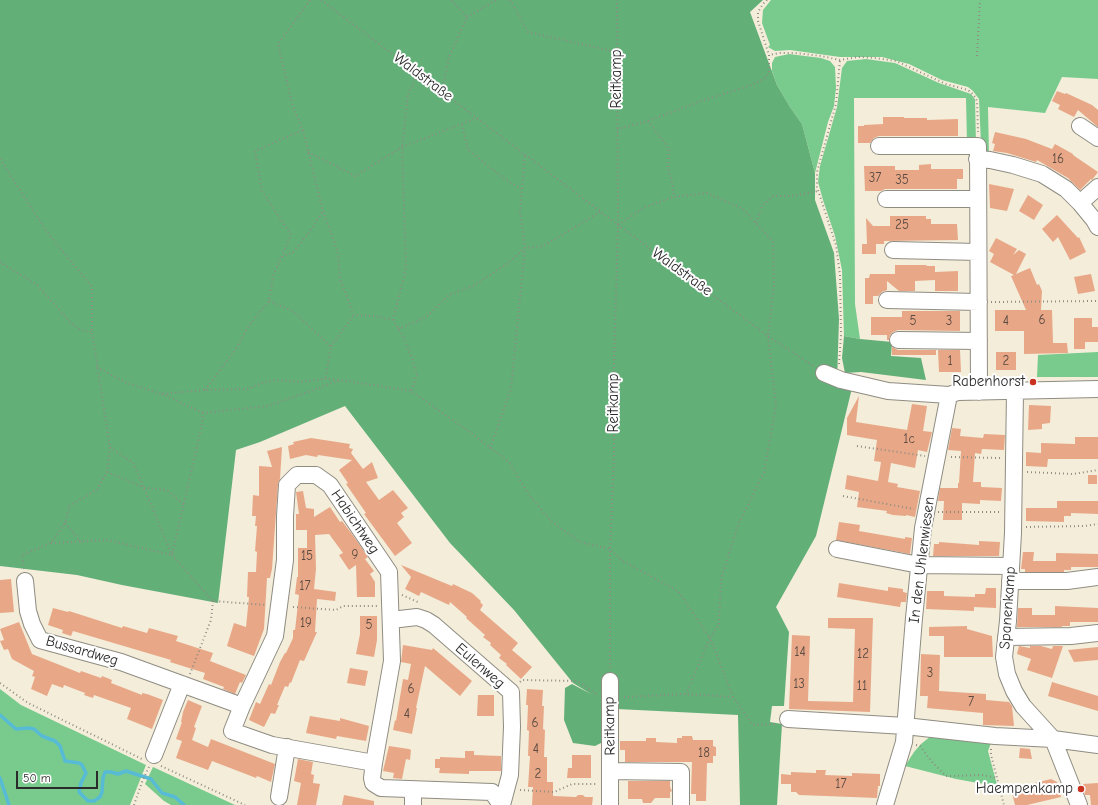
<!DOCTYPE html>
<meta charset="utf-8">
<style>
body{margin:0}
#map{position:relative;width:1098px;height:805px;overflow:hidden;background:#f3edda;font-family:"Comic Neue",sans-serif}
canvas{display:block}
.scale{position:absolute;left:16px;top:771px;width:82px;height:18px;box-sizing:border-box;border:2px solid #2b2b2b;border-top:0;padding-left:5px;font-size:12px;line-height:14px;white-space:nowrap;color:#2b2b2b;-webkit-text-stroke:3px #fff;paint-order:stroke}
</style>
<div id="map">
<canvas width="1098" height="805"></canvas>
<div class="scale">50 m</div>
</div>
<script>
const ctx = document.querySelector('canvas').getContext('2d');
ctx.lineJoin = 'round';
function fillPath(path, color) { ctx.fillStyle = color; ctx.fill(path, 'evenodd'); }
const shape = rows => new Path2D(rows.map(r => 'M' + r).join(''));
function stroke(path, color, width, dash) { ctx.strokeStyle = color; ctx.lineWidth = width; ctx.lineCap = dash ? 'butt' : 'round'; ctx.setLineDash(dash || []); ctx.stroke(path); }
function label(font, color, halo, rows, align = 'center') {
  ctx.font = font + ' "Comic Neue",sans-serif'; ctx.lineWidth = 4; ctx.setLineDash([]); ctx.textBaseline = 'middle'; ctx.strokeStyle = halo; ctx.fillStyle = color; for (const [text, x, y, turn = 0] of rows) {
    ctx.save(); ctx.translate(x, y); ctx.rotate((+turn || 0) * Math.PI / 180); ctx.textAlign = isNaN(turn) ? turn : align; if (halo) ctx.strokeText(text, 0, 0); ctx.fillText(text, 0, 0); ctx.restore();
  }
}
const green = shape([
 [771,0,1098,0,1098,79,1062,77,1045,113,988,107,989,156,981,144,979,99,973,91,968,87,942,80,909,64,882,57,840,57,790,50,775,51,768,47,770,45,762,23,763,10],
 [789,54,821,58,830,61,835,67,836,88,834,106,828,122,815,173,802,124,790,107,777,85,772,71,772,63,775,57],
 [866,59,895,63,939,83,971,94,975,99,976,144,967,143,966,98,854,98,855,304,860,339,844,336,842,270,835,236,823,200,818,182,820,166,837,107,842,68,847,61],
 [1098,352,1098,377,1037,377,1038,355],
 [0,689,21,705,146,765,130,805,0,805],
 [931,736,991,743,988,751,997,785,978,783,956,779,905,766,914,752,921,744],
 [153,767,235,805,171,805,164,801,145,784]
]);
const forest = shape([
 [0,0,763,0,750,12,777,85,790,107,802,124,815,173,815,200,834,253,839,319,837,382,852,388,816,536,776,607,789,632,784,706,772,706,770,722,782,724,777,805,740,805,738,715,617,709,603,742,595,746,573,743,564,720,565,688,572,684,591,694,573,683,514,610,450,543,345,406,260,442,236,450,218,603,122,585,77,575,0,566],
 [844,336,860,339,892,342,891,356,921,358,926,380,861,372,845,373,842,358]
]);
const stream = shape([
 [0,715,16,729,28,728,34,729,42,736,55,741,60,746,65,761,79,763,82,765,86,773,81,783,79,792,88,801,94,801,100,797,102,792,103,778,105,772,111,772,118,774,126,771,151,779,162,793,175,797,184,805],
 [0,778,9,805]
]);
const building = shape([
 [1057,91,1065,94,1066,93,1092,105,1098,110,1098,127,1078,110,1074,117,1058,109,1060,105,1052,101],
 [883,117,904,117,904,118,927,118,927,120,958,119,958,136,879,136,874,138,870,143,858,143,858,126,864,126,864,125,883,124],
 [995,132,1026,139,1052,149,1055,144,1073,154,1073,155,1098,172,1092,180,1091,179,1080,190,1068,178,1037,160,1036,162,1007,153,993,151,995,144,992,143],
 [931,164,931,169,963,169,963,179,957,179,957,189,885,189,881,191,865,191,864,166,895,166,895,170,919,170,919,165],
 [989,184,1014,189,1007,211,990,208],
 [1028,195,1043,205,1034,220,1019,211],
 [1057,215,1078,238,1079,237,1086,252,1070,260,1058,237,1053,242,1042,229],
 [890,216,926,216,926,219,931,219,931,224,957,224,958,240,884,241,884,244,876,244,876,254,862,254,862,244,867,244,866,218,873,226,890,226],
 [996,238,1017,249,1013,255,1019,250,1026,254,1016,274,1030,268,1037,285,1039,284,1042,291,1041,310,1052,310,1053,343,1067,343,1068,353,1024,354,1024,331,995,331,995,310,1026,310,1011,276,1014,275,990,262,994,254,989,251],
 [895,265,926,265,927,266,935,266,935,272,958,271,958,291,935,291,935,280,915,281,915,291,899,291,887,281,887,290,882,292,878,296,873,296,873,304,865,304,865,278,869,278,870,274,895,274],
 [1091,274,1095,291,1078,294,1074,277],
 [902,311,960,311,960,331,898,330,893,332,890,335,889,340,887,340,887,335,871,335,871,317,902,317],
 [1074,318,1092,318,1092,327,1098,327,1098,342,1085,342,1085,349,1074,349],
 [892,347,898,350,936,350,936,355,892,355],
 [938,350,960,350,961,372,939,372],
 [996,352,1016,352,1016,370,996,370],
 [859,396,856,422,907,430,912,404,927,406,923,431,932,432,927,452,918,450,915,468,891,463,888,482,898,484,897,487,920,491,915,517,906,515,906,516,893,515,886,513,887,511,857,507,859,492,845,489,847,475,878,481,881,462,874,461,877,440,847,435,847,418],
 [1029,405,1051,406,1050,423,1042,424,1042,429,1028,430],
 [952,428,961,429,960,436,983,438,984,434,1005,435,1004,450,982,449,981,454,975,453,973,482,981,482,981,487,1002,488,1001,501,980,500,980,504,962,503,962,520,943,520,944,501,938,501,940,488,958,488,958,483,959,483,961,451,948,450],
 [1075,437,1098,437,1098,459,1048,459,1047,467,1026,466,1026,452,1041,453,1041,443,1075,444],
 [311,438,350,444,349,448,353,449,351,453,363,469,372,462,378,478,366,482,379,500,393,490,408,508,401,513,404,517,397,523,412,543,395,556,364,514,366,513,346,484,348,483,339,470,352,460,318,455,317,457,306,455,290,459,288,446,294,444,293,442],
 [282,447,280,479,278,484,272,569,270,578,267,578,264,629,254,656,227,646,234,623,246,627,249,597,247,597,248,572,256,572,257,552,255,551,257,526,255,526,256,516,252,516,253,495,259,496,259,466,272,467,267,451],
 [1088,475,1097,475,1097,484,1088,484],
 [303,491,306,508,314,509,314,517,330,507,340,522,342,521,352,534,368,557,365,559,374,571,370,574,375,582,375,597,357,597,356,565,349,570,339,555,343,553,329,534,315,535,316,569,314,589,336,592,335,601,317,599,315,632,317,632,304,661,300,660,291,683,290,682,288,687,285,686,277,705,279,705,275,714,271,713,264,727,249,720,256,702,260,704,269,684,271,685,280,662,285,653,286,653,293,638,293,630,295,630,299,595,295,594,297,577,298,577,298,548,307,548,307,530,296,530,296,514,299,514,296,492],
 [1057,501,1098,501,1098,514,1071,513,1071,516,1064,516,1064,522,1026,521,1026,508,1057,508],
 [839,522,860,525,859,531,905,539,905,537,912,538,910,554,836,540],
 [979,541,1000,542,999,556,933,556,934,544,939,544,939,542,979,545],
 [1023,552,1034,552,1033,561,1056,561,1056,553,1098,554,1098,567,1071,567,1071,570,1064,570,1064,572,1025,572,1025,569,1021,569],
 [401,565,452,586,453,584,472,593,481,601,480,602,483,605,480,610,518,643,512,650,532,667,521,679,506,665,507,664,499,658,501,655,490,645,491,643,483,637,485,635,466,618,467,617,450,602,449,605,421,592,419,596,405,589,411,577],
 [11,579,14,612,0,613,0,580],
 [839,583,888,591,888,587,903,589,903,592,907,593,906,602,901,602,900,607,837,597],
 [986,588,996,588,996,608,974,607,974,611,926,609,927,591,944,591,944,596,975,597,975,594,985,594],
 [1055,606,1098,608,1098,622,1070,622,1070,626,1062,626,1062,627,1017,627,1018,608,1032,608,1032,615,1055,615],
 [53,608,68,612,69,611,122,628,123,626,147,633,149,628,178,636,176,641,213,653,210,661,246,675,242,683,240,682,235,694,223,689,224,687,203,679,205,673,170,662,171,660,73,631,71,636,62,633,63,630,48,625],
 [360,616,377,616,377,640,374,657,356,654,360,634],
 [828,618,873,618,870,712,789,709,792,635,810,636,808,701,853,702,855,629,828,628],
 [19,622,32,654,80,673,81,671,101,678,102,676,112,680,111,683,142,695,142,693,147,694,163,700,152,729,127,719,131,708,94,695,93,698,84,695,85,693,64,685,63,688,52,684,47,696,31,689,35,677,32,676,34,671,12,659,8,649,4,650,0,641,4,640,0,629],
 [967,626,967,629,992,636,993,657,944,657,944,636,929,636,929,627],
 [403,645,432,650,433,648,472,681,460,696,425,666,416,708,417,708,412,734,393,730,395,720,396,721,403,679,408,680,411,664,401,662],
 [1019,646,1030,648,1030,646,1041,646,1052,649,1053,646,1063,646,1052,678,1027,670,1031,659,1017,654],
 [1098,647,1098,660,1074,662,1068,650],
 [921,654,940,655,939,691,986,694,986,700,1009,702,1012,706,1014,726,983,725,983,713,927,708,928,696,920,696],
 [350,668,368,671,365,686,347,683],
 [1052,682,1098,696,1098,711,1048,696],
 [527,689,543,690,542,706,544,706,543,729,545,730,544,757,547,757,547,782,553,782,553,796,576,797,578,795,583,795,585,797,593,797,592,805,532,805,533,787,528,787,530,756,528,756,529,731,527,730,528,705,526,705],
 [478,695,494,695,494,716,477,716],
 [188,700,202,706,194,727,196,728,192,740,208,747,211,739,275,764,271,782,257,776,256,778,251,776,212,761,208,770,176,758,182,741,176,739,182,722,181,722,183,712],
 [310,716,340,721,340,718,369,726,366,741,337,736,336,739,306,733],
 [682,736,692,736,693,740,713,740,713,746,716,747,716,756,713,756,713,763,707,763,706,801,696,801,696,794,691,794,692,762,625,762,625,750,620,750,620,741,646,741,646,738,656,738,656,742,677,743,677,738,682,738],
 [389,746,409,749,411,750,410,760,406,759,402,779,393,778,394,773,383,771],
 [1020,748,1030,749,1032,759,1019,758],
 [465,751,474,751,474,755,501,756,501,771,469,771,469,774,439,773,440,768,435,768,435,759,440,759,440,757,465,758],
 [572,755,591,755,591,778,567,778,568,768,572,768],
 [298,759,313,762,311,774,314,775,313,783,320,784,316,805,297,805,301,783,294,781],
 [816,770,826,770,825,775,852,776,852,773,880,774,880,786,878,786,877,798,799,795,796,792,791,792,791,784,781,784,781,774,791,775,791,772,816,773],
 [1051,779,1057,782,1061,797,1027,805,1015,805,1011,789],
 [628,781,670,781,670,787,672,791,670,792,670,798,655,798,651,803,643,803,642,799,628,799],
 [1098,783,1098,805,1091,805,1090,795,1085,795,1083,784],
 [344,795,374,801,374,805,342,805]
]);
const path = shape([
 [310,0,278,44,293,107,303,130,323,211,338,252,340,279,354,315,374,316,393,320,403,336,412,358,417,375,411,391,467,430,509,462,529,495,551,521,580,542,610,549,623,561,678,591,710,638,686,694],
 [321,0,618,225,768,336,813,366],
 [510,0,528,32,616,52],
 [767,0,763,4,758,12,758,21,769,55],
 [467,17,496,0],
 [977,56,980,0],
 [442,91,449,57,467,17,451,0],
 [648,121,669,149,668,169,672,181,674,197],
 [462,124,468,150,506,180,521,189],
 [617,129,648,121,701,101,749,86,764,79,769,72,769,55,780,53,795,53,821,56,840,60,858,57,875,58,896,61,946,84,968,90,974,95,977,101,978,132],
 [308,152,355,176,402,147,477,118],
 [0,159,47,232,92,287,92,332,110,447,107,472,97,490,69,506,65,523,51,543,22,555,24,569],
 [756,223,762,206,773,196,791,196,818,191],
 [618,225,645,207,674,197,707,193,743,209,773,242,774,285,768,336,776,405,764,472,738,525,721,579,719,624,710,638,733,697],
 [282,257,293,252,308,234,323,211],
 [0,262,37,285,73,325,81,330,92,332],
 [269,301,293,311,331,347,325,379],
 [991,302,1098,301],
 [393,320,404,277,406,265,402,147,408,94,418,74],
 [398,329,426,317,449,295,473,286,507,264,525,248,543,246,600,212],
 [331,346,354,315],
 [839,364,841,335,840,275,836,245,817,187,817,172,836,104,840,60],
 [97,367,127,383,161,394,205,390,248,389,262,383,276,380,299,382,325,379,340,380],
 [205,390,236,349,248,327,269,301,273,276,291,235,262,191,255,151,303,130],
 [162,394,203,413],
 [857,446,925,456],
 [110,447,134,464,172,555,213,601,266,605],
 [490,448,511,389,525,248,520,212,525,154],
 [951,457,1000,458],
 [107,472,145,488,167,490,184,505],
 [1027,472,1073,474,1098,470],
 [843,496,914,509],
 [938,512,1000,512],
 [65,523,81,542],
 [1026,527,1085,526,1098,524],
 [51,543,107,540,172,555,202,424,203,413,268,406,341,380,411,391],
 [402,595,420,603],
 [293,607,336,610,343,606,377,606],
 [610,668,610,549,614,457,614,363,618,225,617,0],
 [190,674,211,620,213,601],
 [520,682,522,680,578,681,597,695],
 [0,683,28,703,142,759],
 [624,697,686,694,733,697,753,725,776,724],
 [916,745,920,746,932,762,946,776,952,776,982,775,997,778],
 [991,749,991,755,1004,805],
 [161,766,245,805],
 [520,790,554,792,572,784,598,784],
 [134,805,142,782,149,767]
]);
const minor = shape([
 [1080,126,1098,138],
 [879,146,978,146,979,392],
 [977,159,990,160,1013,165,1042,174,1066,189,1080,203,1094,220,1098,227],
 [886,199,977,199],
 [1080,203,1098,187],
 [893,250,978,252],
 [887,300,979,302],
 [898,340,979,341],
 [824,373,841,380,888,391,949,395,958,392,1098,389],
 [1015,391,1013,533,1008,621,1004,657,1007,674,1014,691,1023,706,1053,739,1079,805],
 [837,549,919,565,1011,566],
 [25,581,28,611,32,624,40,640,121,662,242,706,232,731,272,745,374,763,372,778,373,783,381,788,492,792,501,805],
 [1010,581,1067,581,1098,577],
 [391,620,417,617,426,620,434,625,511,692,512,727,510,775,502,805],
 [1006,637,1071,636,1098,633],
 [610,681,610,805],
 [242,706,275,636,285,560,285,516,287,485,297,475,316,475,330,485,389,572,392,661,374,763],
 [788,719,905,726,995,736,1053,739,1098,745],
 [154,755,182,684],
 [610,771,681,772,681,805],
 [279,797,287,747],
 [413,805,413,790],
 [885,805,904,742,914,618,923,528,949,395]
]);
const markers = [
 [1033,382,4,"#c8321e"],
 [1081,789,4,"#c8321e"]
];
const numberNames = [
 ["16",1058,159],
 ["37",875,178],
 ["35",902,180],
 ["25",902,225],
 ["6",1042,320],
 ["5",913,321],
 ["3",949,321],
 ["4",1006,321],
 ["1",950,361],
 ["2",1006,361],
 ["1c",909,439],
 ["9",355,555],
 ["15",307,556],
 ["17",305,586],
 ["19",306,623],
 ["5",369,625],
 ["14",800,652],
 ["12",863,654],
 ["3",930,673],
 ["13",799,684],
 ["11",862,686],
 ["6",411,689],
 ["7",971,702],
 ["4",407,714],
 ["6",535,723],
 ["4",536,749],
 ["18",704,753],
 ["2",538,774],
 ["17",841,784]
];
const streetNames = [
 ["Waldstraße",423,77,37],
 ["Reitkamp",617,79,-90],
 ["Waldstraße",682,272,36],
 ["Reitkamp",614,403,-90],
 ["Habichtweg",355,522,56],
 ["In den Uhlenwiesen",922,560,-83],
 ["Spanenkamp",1008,608,-86],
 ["Bussardweg",82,651,16],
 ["Eulenweg",480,666,41],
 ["Reitkamp",610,726,-91]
];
const poiNames = [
 ["Rabenhorst",1025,382],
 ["Haempenkamp",1073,789]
];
fillPath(green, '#79cb8d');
fillPath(forest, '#62af78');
stroke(stream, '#57bbd5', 3.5);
fillPath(building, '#e8a887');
stroke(minor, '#8f8c82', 18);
stroke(path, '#8f8c82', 2, [1, 3]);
stroke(minor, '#fff', 16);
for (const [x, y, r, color] of markers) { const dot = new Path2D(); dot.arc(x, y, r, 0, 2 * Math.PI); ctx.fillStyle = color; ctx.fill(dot); stroke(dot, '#fff', 1.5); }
label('13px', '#5a4a42', null, numberNames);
label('15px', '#2b2b2b', '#fff', streetNames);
label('15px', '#2b2b2b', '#fff', poiNames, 'right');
</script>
